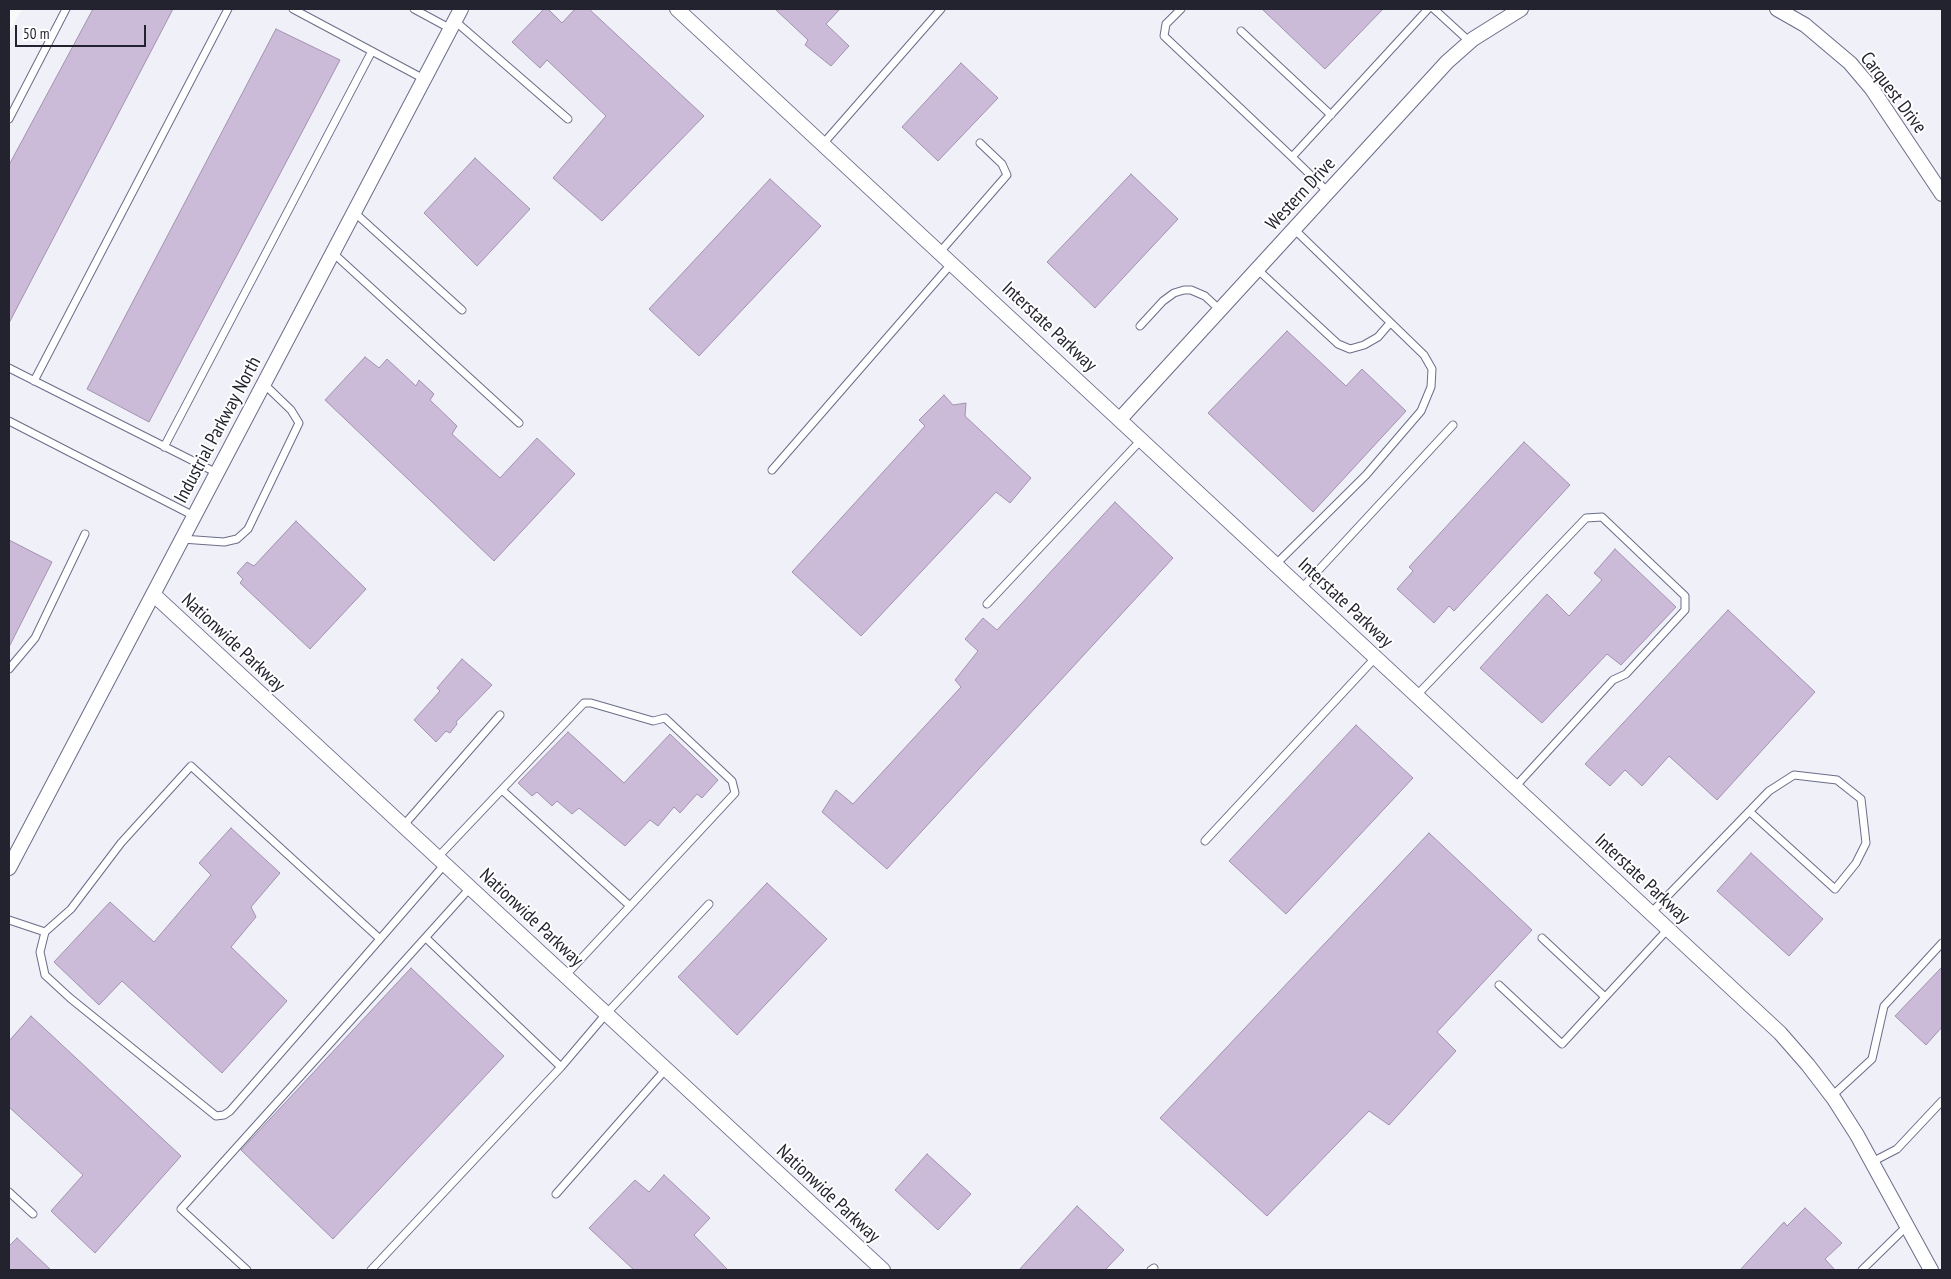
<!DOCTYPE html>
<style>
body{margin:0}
#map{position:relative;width:1951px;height:1279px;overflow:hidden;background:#f9f9f9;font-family:"PT Sans Narrow",sans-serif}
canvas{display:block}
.frame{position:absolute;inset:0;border:10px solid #23232f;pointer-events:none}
.scale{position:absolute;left:15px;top:25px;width:131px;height:22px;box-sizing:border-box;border:2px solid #23232f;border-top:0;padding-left:6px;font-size:15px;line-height:18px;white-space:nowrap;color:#23232f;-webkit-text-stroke:4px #fff;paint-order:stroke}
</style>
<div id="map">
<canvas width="1951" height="1279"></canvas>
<div class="frame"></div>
<div class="scale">50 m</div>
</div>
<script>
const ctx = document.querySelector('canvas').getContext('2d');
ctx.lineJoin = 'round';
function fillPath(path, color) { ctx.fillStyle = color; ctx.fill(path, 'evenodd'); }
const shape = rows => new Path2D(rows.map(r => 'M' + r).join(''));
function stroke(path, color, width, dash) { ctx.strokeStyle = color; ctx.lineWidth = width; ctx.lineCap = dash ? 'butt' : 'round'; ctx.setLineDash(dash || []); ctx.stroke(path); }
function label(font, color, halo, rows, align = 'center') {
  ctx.font = font + ' "PT Sans Narrow",sans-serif'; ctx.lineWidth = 4; ctx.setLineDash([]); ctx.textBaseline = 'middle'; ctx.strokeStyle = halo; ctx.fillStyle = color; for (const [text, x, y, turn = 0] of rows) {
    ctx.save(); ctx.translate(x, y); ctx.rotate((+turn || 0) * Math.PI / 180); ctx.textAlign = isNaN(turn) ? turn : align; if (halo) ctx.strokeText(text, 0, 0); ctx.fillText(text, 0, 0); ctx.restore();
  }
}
const built = shape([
 [22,9,1942,9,1942,1270,9,1270,9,33]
]);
const building = shape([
 [93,9,173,9,9,323,9,165,93,9],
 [544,9,548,9,562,23,575,9,589,9,704,116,602,221,553,178,606,116,547,60,540,68,512,42,544,9],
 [775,9,840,9,826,24,849,46,831,66,805,45,808,40,775,9],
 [1262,9,1383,9,1325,69,1262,9],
 [276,29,340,60,149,422,87,389,276,29],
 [961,63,998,98,938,161,902,127,961,63],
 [475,158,530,209,477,266,424,213,475,158],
 [1131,174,1178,219,1095,308,1047,262,1131,174],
 [770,179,821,226,699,356,649,309,770,179],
 [1287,331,1346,386,1362,369,1406,411,1313,512,1208,413,1287,331],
 [365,357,379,368,387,359,416,386,419,380,434,394,430,400,457,426,452,434,500,478,537,438,575,474,494,561,325,400,365,357],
 [944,395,953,405,966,403,965,416,1031,478,1010,503,996,492,861,636,792,572,925,426,919,420,944,395],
 [1524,442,1570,485,1454,611,1449,606,1434,623,1397,589,1413,571,1409,567,1524,442],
 [1115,502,1173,558,887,869,822,812,836,790,853,804,961,687,955,680,978,651,965,639,983,618,997,630,1115,502],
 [296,521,366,589,310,649,240,583,243,579,237,573,247,562,254,566,296,521],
 [9,540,52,562,9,647,9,540],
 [1615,549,1676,607,1621,665,1607,654,1542,723,1480,668,1547,594,1569,616,1602,580,1594,573,1615,549],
 [1728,610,1815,692,1717,800,1669,756,1642,786,1625,770,1610,786,1585,764,1728,610],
 [462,659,492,685,456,722,457,724,450,733,446,731,436,742,414,720,440,691,437,688,462,659],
 [1356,725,1413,778,1286,914,1229,861,1356,725],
 [568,732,624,783,670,734,718,780,702,798,697,794,680,813,674,807,658,826,650,820,625,846,579,808,572,814,557,801,552,806,537,792,532,796,518,783,568,732],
 [231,828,280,873,251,907,256,917,231,947,287,1001,222,1073,122,981,99,1005,54,962,110,902,154,942,211,875,199,863,231,828],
 [1429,833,1532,930,1437,1032,1456,1051,1389,1125,1369,1111,1267,1216,1160,1118,1429,833],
 [1751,853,1823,919,1789,956,1717,891,1751,853],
 [767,883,827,939,737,1035,678,977,767,883],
 [1942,967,1942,1027,1926,1045,1895,1016,1942,967],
 [411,968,504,1056,333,1239,241,1150,411,968],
 [31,1016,181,1156,95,1253,51,1211,83,1175,9,1107,9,1041,31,1016],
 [927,1154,971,1194,938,1230,895,1190,927,1154],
 [664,1175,710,1218,694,1235,728,1270,634,1270,589,1228,635,1180,649,1192,664,1175],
 [1077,1206,1124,1250,1105,1270,1019,1270,1077,1206],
 [1805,1208,1842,1243,1825,1259,1835,1270,1740,1270,1784,1222,1787,1226,1805,1208],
 [17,1238,51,1270,9,1270,9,1246,17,1238]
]);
const service = shape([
 [293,9,424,79],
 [414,9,451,29],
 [1181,9,1166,24,1164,36,1292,157],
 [1434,9,1470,42],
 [455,21,568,119],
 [1241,31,1331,115],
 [9,119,66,9],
 [822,145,941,9],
 [1328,192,1292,157,1428,9],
 [354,212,462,310],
 [940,252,1007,175,1002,164,980,143],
 [333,253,519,423],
 [1257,269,1338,344,1350,349,1364,345,1378,337,1390,323],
 [1140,326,1163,301,1174,293,1184,290,1191,290,1205,296,1220,310],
 [9,368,217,473],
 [34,381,228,9],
 [9,421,194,516],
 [164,447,372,51],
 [772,470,952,263],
 [182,539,224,542,237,539,248,529,299,423,291,410,264,384],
 [1276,564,1366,475,1421,411,1431,387,1432,369,1424,355,1294,229],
 [1301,589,1453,425],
 [987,604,1142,439],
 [9,669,35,638,85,534],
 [1417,695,1586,518,1602,517,1685,596,1685,610,1626,674,1613,680,1515,787],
 [502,790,630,906],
 [403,826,500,715],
 [1205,841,1376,657],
 [437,858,584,703,591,703,653,721,665,718,732,781,735,793,565,976],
 [1651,913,1769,791,1794,775,1837,780,1861,799,1866,843,1856,863,1835,889,1750,812],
 [9,920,45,932,71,909,121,843,191,766,380,939,445,864],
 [45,932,40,952,45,975,70,998,216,1116,224,1115,230,1111,380,939],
 [1542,938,1605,997],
 [427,939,561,1067],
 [1499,985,1562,1044,1668,929],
 [1832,1096,1872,1059,1884,1006,1942,943],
 [1872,1162,1897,1149,1942,1101],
 [9,1192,33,1214],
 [556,1194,666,1069],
 [247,1270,181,1209,470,888],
 [371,1270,561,1067,606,1014,709,904],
 [1151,1270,1154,1268],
 [1862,1270,1907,1226]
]);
const minor = shape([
 [677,9,1780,1033,1808,1065,1834,1099,1857,1135,1931,1270],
 [1777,9,1805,25,1850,63,1872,89,1942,194],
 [1120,419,1447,62,1473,39,1521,9],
 [153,594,883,1270],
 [9,868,461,9]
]);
const streetNames = [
 ["Carquest Drive",1893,93,53],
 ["Western Drive",1301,194,-47],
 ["Interstate Parkway",1049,327,43],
 ["Industrial Parkway North",218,430,-62],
 ["Interstate Parkway",1345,603,43],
 ["Nationwide Parkway",233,643,43],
 ["Interstate Parkway",1642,879,43],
 ["Nationwide Parkway",531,918,43],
 ["Nationwide Parkway",828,1194,43]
];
fillPath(built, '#f0f0f8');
fillPath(building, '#cbbbd9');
stroke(building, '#a393b0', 1);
stroke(service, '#6b6c89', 9);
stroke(minor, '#6b6c89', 16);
stroke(service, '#fff', 7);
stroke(minor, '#fff', 14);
label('19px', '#23232f', '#fff', streetNames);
</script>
